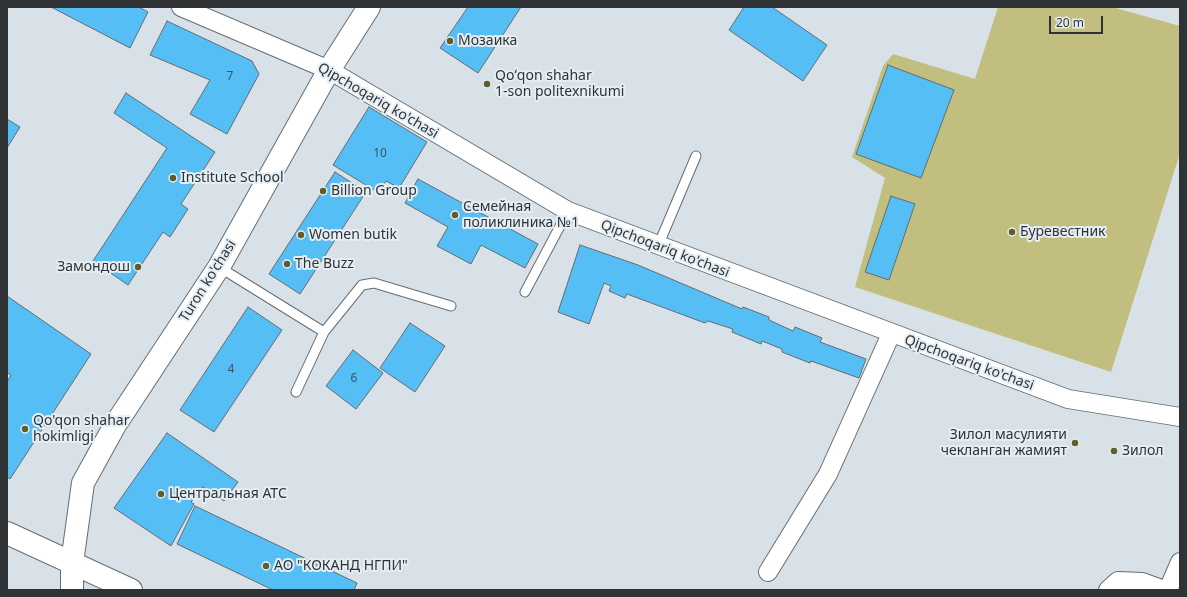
<!DOCTYPE html>
<meta charset="utf-8">
<style>
body{margin:0}
#map{position:relative;width:1187px;height:597px;overflow:hidden;background:#d7e1e7;font-family:"Noto Sans",sans-serif}
canvas{display:block}
.frame{position:absolute;inset:0;border:8px solid #303335;pointer-events:none}
.scale{position:absolute;left:1049px;top:16px;width:54px;height:18px;box-sizing:border-box;border:2px solid #303335;border-top:0;padding-left:5px;font-size:12px;line-height:14px;white-space:nowrap;color:#303335;-webkit-text-stroke:3px #e4eef4;paint-order:stroke}
</style>
<div id="map">
<canvas width="1187" height="597"></canvas>
<div class="frame"></div>
<div class="scale">20 m</div>
</div>
<script>
const ctx = document.querySelector('canvas').getContext('2d');
ctx.lineJoin = 'round';
function fillPath(path, color) { ctx.fillStyle = color; ctx.fill(path, 'evenodd'); }
const shape = rows => new Path2D(rows.map(r => 'M' + r).join(''));
function stroke(path, color, width, dash) { ctx.strokeStyle = color; ctx.lineWidth = width; ctx.lineCap = dash ? 'butt' : 'round'; ctx.setLineDash(dash || []); ctx.stroke(path); }
function label(font, color, halo, rows, align = 'center') {
  ctx.font = font + ' "Noto Sans",sans-serif'; ctx.lineWidth = 4; ctx.setLineDash([]); ctx.textBaseline = 'middle'; ctx.strokeStyle = halo; ctx.fillStyle = color; for (const [text, x, y, turn = 0] of rows) {
    ctx.save(); ctx.translate(x, y); ctx.rotate((+turn || 0) * Math.PI / 180); ctx.textAlign = isNaN(turn) ? turn : align; if (halo) ctx.strokeText(text, 0, 0); ctx.fillText(text, 0, 0); ctx.restore();
  }
}
const green = shape([
 [998,7,1112,7,1180,26,1180,153,1111,372,855,287,885,178,852,157,883,66,893,54,975,79]
]);
const building = shape([
 [51,7,139,7,148,12,130,48,51,7],
 [468,7,521,7,478,73,440,48,468,7],
 [744,7,772,7,827,45,803,81,729,30,744,7],
 [167,21,252,61,259,74,227,134,190,114,210,80,150,55,167,21],
 [888,65,954,90,921,178,856,154,888,65],
 [126,93,215,152,181,204,188,209,170,237,163,232,128,285,93,261,167,148,114,113,126,93],
 [369,107,427,142,399,188,386,181,379,193,333,165,369,107],
 [7,119,20,127,7,148,7,119],
 [335,172,366,192,300,294,269,274,335,172],
 [418,179,538,244,525,268,481,245,471,264,437,246,448,227,405,203,418,179],
 [891,196,915,204,889,280,865,272,891,196],
 [580,245,638,265,742,309,743,307,769,317,769,320,793,331,795,327,822,338,820,342,866,359,859,378,811,361,810,363,782,352,782,349,762,341,761,344,732,332,733,329,708,321,705,323,627,294,625,298,609,291,611,286,604,283,589,324,558,312,580,245],
 [7,296,91,354,10,479,7,477,7,382,11,375,7,373,7,296],
 [248,307,282,330,214,432,180,410,248,307],
 [410,323,445,346,415,392,380,368,410,323],
 [353,350,383,373,356,409,326,386,353,350],
 [167,433,238,482,224,501,203,487,191,502,194,504,171,546,114,508,167,433],
 [195,506,357,583,354,590,273,590,177,544,195,506]
]);
const lane = shape([
 [658,246,696,156],
 [219,267,324,332,296,392],
 [525,292,568,211],
 [324,332,362,285,374,283,451,306]
]);
const street = shape([
 [181,7,329,70,568,211,1068,399,1180,417],
 [768,572,828,474,891,334],
 [1108,590,1118,581,1142,582,1164,590],
 [1168,590,1180,562]
]);
const secondary = shape([
 [7,533,131,590],
 [72,590,72,563,83,483,115,425,219,267,329,70,369,7]
]);
const markers = [
 [450,41,4,"#605d2a"],
 [487,84,4,"#605d2a"],
 [173,178,4,"#605d2a"],
 [323,191,4,"#605d2a"],
 [455,215,4,"#605d2a"],
 [1012,232,4,"#605d2a"],
 [301,235,4,"#605d2a"],
 [287,264,4,"#605d2a"],
 [138,267,4,"#605d2a"],
 [25,429,4,"#605d2a"],
 [1075,443,4,"#605d2a"],
 [1114,451,4,"#605d2a"],
 [161,494,4,"#605d2a"],
 [266,566,4,"#605d2a"]
];
const numberNames = [
 ["7",230,77],
 ["10",380,154],
 ["4",231,370],
 ["6",354,379]
];
const poiNames = [
 ["Мозаика",458,41],
 ["Qoʻqon shahar",495,76],
 ["1-son politexnikumi",495,92],
 ["Institute School",181,178],
 ["Billion Group",331,191],
 ["Семейная",463,207],
 ["поликлиника №1",463,223],
 ["Буревестник",1020,232],
 ["Women butik",309,235],
 ["The Buzz",295,264],
 ["Замондош",130,267,"right"],
 ["Qo'qon shahar",33,421],
 ["hokimligi",33,437],
 ["Зилол масулияти",1067,435,"right"],
 ["чекланган жамият",1067,451,"right"],
 ["Зилол",1122,451],
 ["Центральная АТС",169,494],
 ["АО \"КОКАНД НГПИ\"",274,566]
];
const streetNames = [
 ["Qipchoqariq ko'chasi",378,101,30],
 ["Qipchoqariq ko'chasi",665,249,21],
 ["Turon ko'chasi",208,281,-58],
 ["Qipchoqariq ko'chasi",969,363,20]
];
fillPath(green, '#c1be7f');
fillPath(building, '#55bef5');
stroke(building, '#636c71', 1);
stroke(lane, '#656e73', 11);
stroke(street, '#656e73', 20);
stroke(secondary, '#656e73', 24);
stroke(lane, '#fff', 9);
stroke(street, '#fff', 18);
stroke(secondary, '#fff', 22);
for (const [x, y, r, color] of markers) { const dot = new Path2D(); dot.arc(x, y, r, 0, 2 * Math.PI); ctx.fillStyle = color; ctx.fill(dot); stroke(dot, '#e4eef4', 1.5); }
label('12px', '#395665', null, numberNames);
label('14px', '#303335', '#e4eef4', poiNames, 'left');
label('14px', '#303335', '#e4eef4', streetNames);
</script>
